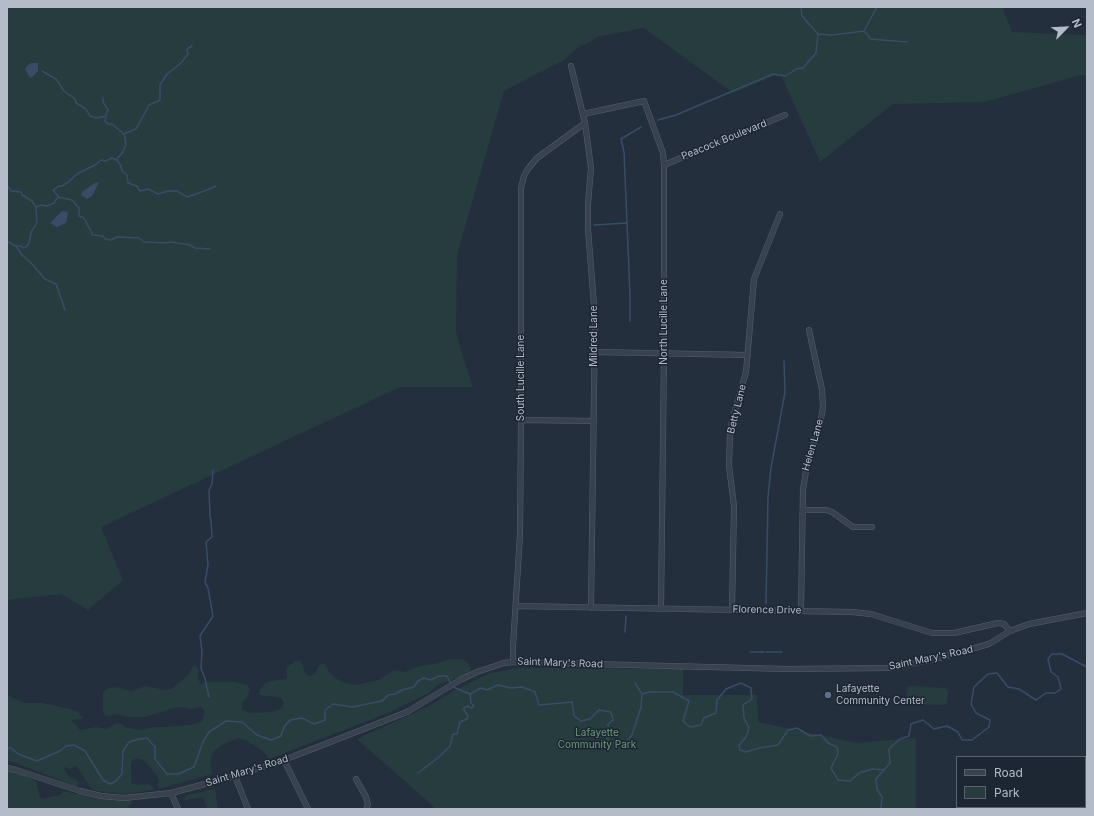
<!DOCTYPE html>
<style>
body{margin:0}
#map{position:relative;width:1094px;height:816px;overflow:hidden;background:#242f3e;font-family:Inter,sans-serif}
canvas{display:block}
.frame{position:absolute;inset:0;border:8px solid #b4bcc9;pointer-events:none}
.legend{position:absolute;left:956px;top:756px;width:130px;height:52px;box-sizing:border-box;background:#1d2633;border:1px solid #59626f;margin:0;padding:5px 7px;list-style:none;font-size:12px;color:#b4bcc9}
.legend li{display:flex;align-items:center;gap:8px;height:20px}
.legend b{width:20px;border:1px solid #59626f}
.north{position:absolute;left:1046px;top:8px;width:40px;height:40px;-webkit-text-stroke:3px #1d2633;paint-order:stroke;rotate:66deg;font-size:11px;font-weight:700;line-height:16px;text-align:center;color:#b4bcc9}
.north::after{content:'';display:block;margin:auto;width:14px;height:18px;background:#b4bcc9;clip-path:polygon(50% 0,100% 100%,50% 72%,0 100%)}
</style>
<div id="map">
<canvas width="1094" height="816"></canvas>
<div class="frame"></div>
<ul class="legend">
<li><b style="height:5px;background:#38414e"></b>Road</li>
<li><b style="height:11px;background:#263c3f"></b>Park</li>
</ul>
<div class="north">N</div>
</div>
<script>
const ctx = document.querySelector('canvas').getContext('2d');
ctx.lineJoin = 'round';
function fillPath(path, color) { ctx.fillStyle = color; ctx.fill(path, 'evenodd'); }
const shape = rows => new Path2D(rows.map(r => 'M' + r).join(''));
function stroke(path, color, width, dash) { ctx.strokeStyle = color; ctx.lineWidth = width; ctx.lineCap = dash ? 'butt' : 'round'; ctx.setLineDash(dash || []); ctx.stroke(path); }
function label(font, color, halo, rows, align = 'center') {
  ctx.font = font + ' Inter,sans-serif'; ctx.lineWidth = 3; ctx.setLineDash([]); ctx.textBaseline = 'middle'; ctx.strokeStyle = halo; ctx.fillStyle = color; for (const [text, x, y, turn = 0] of rows) {
    ctx.save(); ctx.translate(x, y); ctx.rotate((+turn || 0) * Math.PI / 180); ctx.textAlign = isNaN(turn) ? turn : align; if (halo) ctx.strokeText(text, 0, 0); ctx.fillText(text, 0, 0); ctx.restore();
  }
}
const green = shape([
 [7,7,1002,7,1012,32,1086,35,1087,32,1087,76,1081,75,984,102,893,104,820,162,782,77,774,76,733,93,644,28,600,36,576,49,564,60,504,91,457,255,456,332,464,360,473,387,400,387,101,527,123,580,88,610,61,594,7,600],
 [451,659,462,659,467,662,471,667,470,672,468,674,438,685,429,693,388,713,269,759,264,752,246,740,238,738,220,746,214,751,210,760,212,774,159,789,158,786,159,781,158,778,146,762,141,759,135,759,131,762,131,783,137,785,150,784,153,788,153,790,125,794,96,791,90,787,78,768,75,766,71,769,65,767,64,769,69,777,77,780,79,783,77,786,74,786,40,772,7,760,7,695,24,703,43,703,78,711,83,719,71,720,80,730,96,727,106,729,118,723,128,728,140,730,153,727,167,727,191,725,202,721,204,715,204,710,201,707,191,709,180,707,173,708,145,717,128,717,118,714,107,716,103,713,103,692,107,689,115,687,131,691,146,686,165,690,171,689,187,676,194,665,198,668,198,679,201,684,205,682,235,682,247,685,250,689,248,696,242,703,242,709,250,713,272,712,280,709,283,706,284,703,281,698,261,695,259,694,260,690,265,683,270,681,287,679,286,668,296,661,301,662,306,674,309,676,315,674,318,667,322,663,325,664,329,672,334,677,342,682,355,685,378,680,394,670,405,672,420,666,430,665],
 [517,668,683,669,683,695,757,695,758,722,857,743,916,738,916,809,434,809,433,806,357,739,429,706,453,691,488,674],
 [909,686,945,688,948,691,947,703,943,705,909,704,906,700,907,690],
 [7,771,23,775,36,781,40,797,42,799,60,795,64,791,97,799,130,800,132,802,127,809,7,809,7,794,8,788,7,787],
 [215,789,218,809,208,809,203,797,185,800,185,796,191,794]
]);
const water = shape([
 [31,63,38,63,38,71,31,78,28,75,25,68],
 [99,182,92,196,87,199,81,195,82,192,95,183],
 [62,211,68,212,66,223,57,227,50,223]
]);
const stream = shape([
 [864,31,871,39,907,42],
 [818,34,833,35,864,31,877,7],
 [42,71,56,79,64,91,75,99,76,103,86,109,90,116,96,118,106,116,105,121,108,124,112,124,124,134,126,144,123,152,117,159],
 [103,98,103,102,108,110,106,115],
 [658,120,676,115,773,74,786,76,796,69,803,68,816,53,818,34,802,16,801,7],
 [124,134,136,129,149,105,160,100,160,85,167,74,181,63,188,54,187,49,192,46],
 [7,185,11,191,21,192,22,195,32,201,36,207],
 [58,196,53,190,59,186,62,186,67,183,77,174,95,165,101,160,106,161,112,158,117,160,121,166,122,171,127,175,128,183,137,186,140,191,148,189,158,194,168,191,177,191,187,197,207,190,216,186],
 [594,225,627,223],
 [7,241,15,246,21,246,23,248,26,247,29,243,31,232,37,223,36,207,41,205,47,206,54,203,58,197,72,200,79,208,79,216,84,218,93,235,103,236,105,239,111,240,117,237,139,238,144,242,166,243,171,242,190,245,195,248,210,249],
 [16,246,22,255,31,263,45,279,56,284,65,310],
 [630,321,630,295,624,152,621,139,641,127],
 [766,604,768,497,771,468,785,392,784,361],
 [625,632,626,616],
 [750,652,764,652],
 [766,652,782,652],
 [635,683,642,694],
 [453,687,470,694,481,688,487,690,498,685,511,688,522,687,535,692,539,705,572,702,574,716,581,721,590,719,599,710,611,712,613,720,608,724,608,742,624,745,632,735,641,707,642,694,649,692,673,692,689,701,683,721,690,727,701,725,704,718,716,713,717,700,726,689,741,683,751,688,752,699,743,705,744,718,749,728,746,737,739,745,740,750,746,752,759,748,778,745,788,730,797,728,810,736,821,735,828,743,837,747,838,754,831,768,838,780,850,781,859,773,872,769,884,770,890,763,889,749,900,739,909,736,911,724,923,720,934,729,947,726,958,732,962,740,972,740,989,727,990,720,976,713,971,704,974,687,988,674,997,673,1008,687,1019,689,1036,700,1046,693,1055,693,1061,689,1058,677,1051,672,1048,659,1052,654,1062,654,1087,667],
 [209,697,205,679,201,668,202,652,200,636,213,616,208,588,205,582,208,565,206,542,212,537,211,521,210,516,209,490,212,484,213,470],
 [7,748,11,748,18,754,37,761,60,751,66,746,74,745,85,751,103,780,110,784,116,781,122,774,123,751,129,742,139,739,147,738,155,747,155,759,167,774,178,774,194,767,203,742,209,732,226,721,242,722,257,735,271,740,281,736,284,727,290,720,302,718,314,724,325,720,325,710,333,704,352,707,382,701,388,695,395,694,402,690,414,687,418,681,424,678,430,680,439,676,447,676,451,684],
 [418,773,439,757,450,746,453,734,457,734,460,722,467,719,468,716,464,710,464,708,467,706,472,708,474,706,471,703,470,694],
 [881,809,882,797,877,789,876,779,884,770]
]);
const minor = shape([
 [571,66,585,123,591,168,588,204,588,229,595,318,591,608],
 [583,114,644,101,663,153,664,165,664,353,661,609],
 [664,165,785,115],
 [594,352,748,355],
 [521,420,593,421],
 [803,510,826,510,832,512,853,527,872,527],
 [516,606,852,612,871,614,932,633,954,633,998,623,1004,624,1010,631],
 [732,610,734,506,729,466,730,433,732,421,746,372,754,279,780,214],
 [801,611,803,489,808,459,820,425,823,407,822,390,809,330],
 [513,662,513,646,520,535,521,420,521,188,524,176,528,169,537,158,585,123],
 [284,760,308,809],
 [7,768,16,770,80,791,101,796,124,798,171,793,235,776,284,760,351,734,407,712,460,680,477,672,504,663,513,662,787,669,890,668,939,658,989,644,1010,631,1029,624,1087,613],
 [235,776,248,809],
 [356,779,366,797,368,805,366,809],
 [171,793,178,809]
]);
const markers = [
 [828,695,4,"#5c6f8a"]
];
const streetNames = [
 ["Peacock Boulevard",724,140,-22],
 ["North Lucille Lane",664,322,-90],
 ["Mildred Lane",594,336,-90],
 ["South Lucille Lane",521,378,-90],
 ["Betty Lane",737,409,-76],
 ["Helen Lane",813,445,-74],
 ["Florence Drive",767,610,1],
 ["Saint Mary's Road",931,658,-12],
 ["Saint Mary's Road",560,663,2],
 ["Saint Mary's Road",247,771,-17]
];
const poiNames = [
 ["Lafayette",836,689],
 ["Community Center",836,701]
];
const parkNames = [
 ["Lafayette",597,733],
 ["Community Park",597,745]
];
fillPath(green, '#263c3f');
fillPath(water, '#394c67');
stroke(stream, '#394c67', 1.5);
stroke(minor, '#565f6c', 6);
stroke(minor, '#38414e', 5);
for (const [x, y, r, color] of markers) { const dot = new Path2D(); dot.arc(x, y, r, 0, 2 * Math.PI); ctx.fillStyle = color; ctx.fill(dot); stroke(dot, '#1d2633', 1.5); }
label('10px', '#b4bcc9', '#1d2633', streetNames);
label('10px', '#b4bcc9', '#1d2633', poiNames, 'left');
label('10px', '#6b9a76', '#1d2633', parkNames);
</script>
